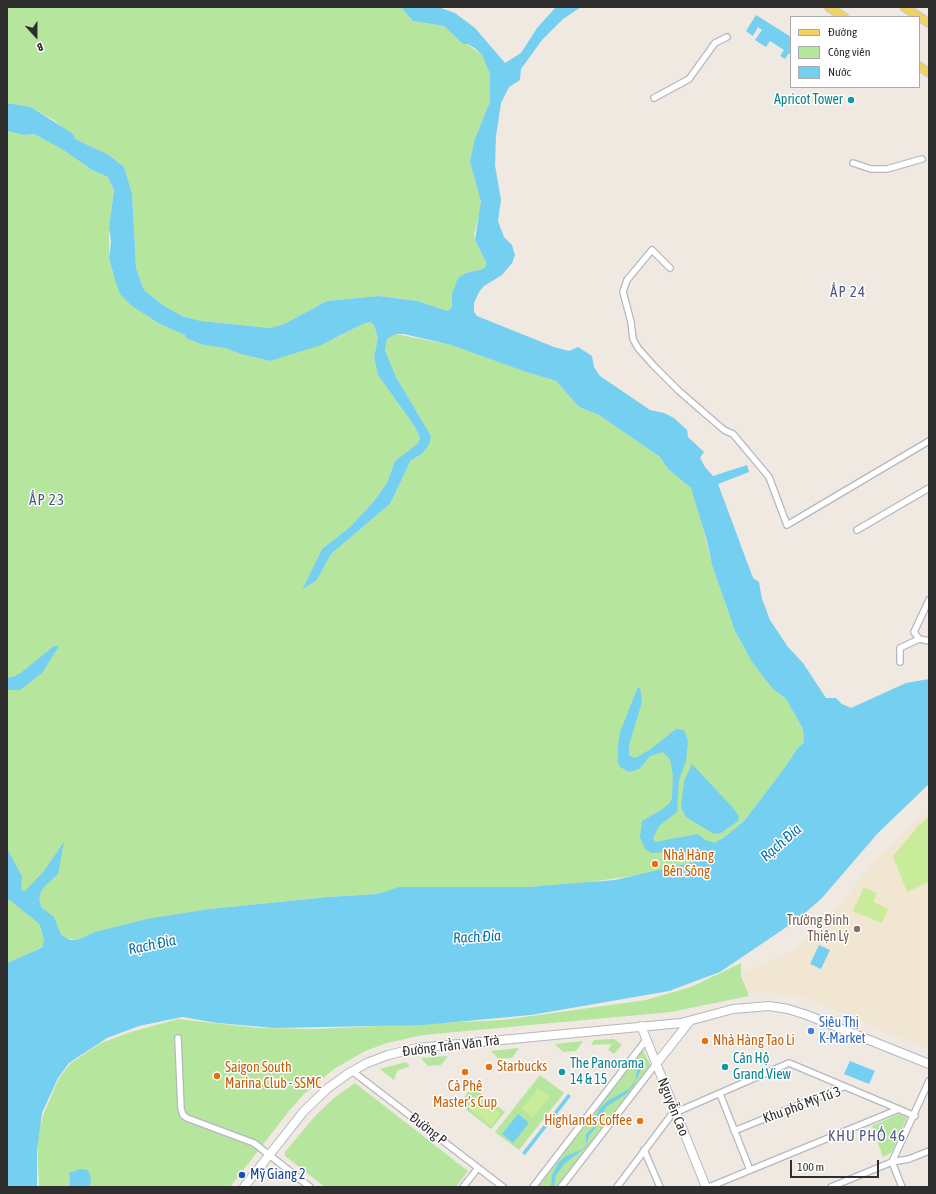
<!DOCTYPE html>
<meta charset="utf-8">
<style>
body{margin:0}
#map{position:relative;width:936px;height:1194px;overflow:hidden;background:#efe9e1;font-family:"Asap Condensed",sans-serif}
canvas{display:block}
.frame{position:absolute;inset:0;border:8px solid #2e2e2e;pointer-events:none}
.legend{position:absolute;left:790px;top:16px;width:130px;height:72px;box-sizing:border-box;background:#fff;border:1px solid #ababab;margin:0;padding:5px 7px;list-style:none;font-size:12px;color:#2e2e2e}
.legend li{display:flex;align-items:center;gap:8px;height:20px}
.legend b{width:20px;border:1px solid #ababab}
.north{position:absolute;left:16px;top:16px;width:40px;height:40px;-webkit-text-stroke:3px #fff;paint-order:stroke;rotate:159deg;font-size:11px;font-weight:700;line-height:16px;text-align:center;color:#2e2e2e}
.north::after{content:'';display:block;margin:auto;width:14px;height:18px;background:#2e2e2e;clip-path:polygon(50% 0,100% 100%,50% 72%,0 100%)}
.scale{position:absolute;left:790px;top:1160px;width:89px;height:18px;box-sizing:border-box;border:2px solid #2e2e2e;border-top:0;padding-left:5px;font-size:12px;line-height:14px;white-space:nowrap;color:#2e2e2e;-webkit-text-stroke:3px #fff;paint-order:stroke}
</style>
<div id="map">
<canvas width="936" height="1194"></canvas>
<div class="frame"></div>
<ul class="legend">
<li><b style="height:5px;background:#f2d163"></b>Đường</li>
<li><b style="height:11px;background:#b6e59e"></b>Công viên</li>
<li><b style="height:11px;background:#75cff0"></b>Nước</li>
</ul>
<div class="north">B</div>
<div class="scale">100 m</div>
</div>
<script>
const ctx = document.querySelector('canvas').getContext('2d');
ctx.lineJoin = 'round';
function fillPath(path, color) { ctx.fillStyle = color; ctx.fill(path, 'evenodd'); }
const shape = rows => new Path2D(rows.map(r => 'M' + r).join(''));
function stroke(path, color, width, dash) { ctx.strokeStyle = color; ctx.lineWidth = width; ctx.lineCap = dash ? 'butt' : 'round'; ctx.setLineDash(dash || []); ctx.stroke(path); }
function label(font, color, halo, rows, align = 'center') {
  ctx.font = font + ' "Asap Condensed",sans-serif'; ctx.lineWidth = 3; ctx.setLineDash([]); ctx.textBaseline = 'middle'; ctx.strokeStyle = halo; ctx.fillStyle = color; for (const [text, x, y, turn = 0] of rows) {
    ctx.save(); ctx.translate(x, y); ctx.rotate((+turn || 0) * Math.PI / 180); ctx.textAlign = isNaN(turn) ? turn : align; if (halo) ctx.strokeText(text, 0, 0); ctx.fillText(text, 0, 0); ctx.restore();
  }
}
const education = shape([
 [929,811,929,1049,808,999,773,993,745,992,743,972,791,952,840,906,873,862,915,822]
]);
const green = shape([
 [7,7,401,7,413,21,444,26,463,44,467,44,482,55,490,74,490,102,480,193,481,208,474,235,475,240,486,262,486,266,483,269,466,273,455,286,452,307,448,311,417,301,379,296,327,301,284,324,270,328,201,321,182,316,163,305,145,291,142,285,136,268,132,193,124,167,109,155,75,139,55,121,31,107,7,103],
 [7,131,23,135,34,134,62,149,92,170,108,177,114,190,109,228,109,258,115,280,160,324,185,335,204,345,225,348,241,354,270,361,340,336,363,324,370,322,374,325,378,338,374,357,378,375,415,427,420,438,419,441,416,445,395,461,387,483,374,501,350,527,322,549,302,590,317,580,331,554,390,504,411,460,422,454,429,445,431,436,396,377,385,350,387,339,396,334,451,345,523,371,556,381,579,407,599,415,660,457,668,469,691,488,695,495,712,565,735,631,752,662,772,688,786,699,803,729,804,742,797,749,786,766,744,821,727,835,715,843,698,861,639,875,575,884,528,887,399,887,377,894,328,897,210,909,95,932,77,940,65,938,43,946,29,954,7,963],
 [741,963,741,976,749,996,671,1012,423,1035,387,1043,365,1051,334,1069,304,1094,289,1111,230,1187,39,1187,37,1137,44,1113,59,1078,71,1063,101,1043,131,1032,178,1019,259,1028,316,1029,503,1020,646,1000,691,987],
 [614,1039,622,1045,614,1054,608,1050,612,1044,591,1045,594,1040],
 [583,1041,576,1051,563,1052,555,1044],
 [519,1048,512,1058,499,1059,491,1051],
 [643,1050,650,1064,650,1068,558,1187,537,1187,641,1051],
 [448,1056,441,1065,428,1066,421,1058],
 [406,1062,410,1066,397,1071,394,1080,380,1069],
 [540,1075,564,1093,519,1150,495,1132],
 [355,1083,468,1171,456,1187,325,1187,285,1156,285,1152,315,1116,334,1098],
 [472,1087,505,1112,491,1129,459,1104],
 [899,1114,907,1117,892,1152,883,1157,872,1126]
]);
const pitch = shape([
 [929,817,929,882,907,892,893,856,920,824],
 [864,887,877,893,873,902,888,909,882,923,853,911],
 [538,1088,550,1096,533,1118,522,1109],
 [478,1095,501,1114,491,1126,468,1108]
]);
const water = shape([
 [401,7,438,7,455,13,475,28,505,63,521,53,537,28,556,7,581,7,563,19,542,40,521,69,520,80,509,87,501,103,496,136,495,165,501,200,498,221,504,237,512,245,515,255,512,263,502,275,484,286,479,292,474,303,474,312,477,316,554,347,569,351,578,347,592,356,594,367,600,376,650,410,664,413,674,418,687,430,688,437,704,452,700,458,705,467,713,476,747,465,749,472,718,484,753,578,759,582,762,599,770,620,788,647,803,663,826,698,836,698,842,704,851,708,906,683,929,679,929,784,878,833,822,898,797,920,720,972,669,991,531,1015,423,1025,274,1028,218,1023,182,1017,139,1026,107,1038,69,1063,58,1078,42,1113,37,1150,37,1187,7,1187,7,963,39,949,43,946,44,940,40,925,36,921,7,898,7,849,22,876,21,890,25,891,44,871,64,842,58,874,46,885,41,891,39,899,41,907,54,917,61,935,70,940,77,940,95,932,147,919,210,909,328,897,377,894,399,887,528,887,615,880,698,861,688,854,678,851,652,853,645,849,640,837,642,821,661,810,669,804,672,799,673,776,670,759,663,752,650,756,639,769,629,772,620,767,618,762,618,745,620,732,638,687,640,688,642,702,629,745,629,755,634,758,637,757,651,749,676,729,684,730,688,741,686,761,679,780,677,812,659,826,653,838,655,842,698,834,705,840,715,843,727,835,744,821,786,766,797,749,804,742,803,729,786,699,772,688,752,662,735,631,712,565,707,541,691,488,668,469,660,457,599,415,579,407,556,381,523,371,451,345,404,334,396,334,387,339,385,350,396,377,431,436,429,445,422,454,411,460,390,504,331,554,317,580,302,590,322,549,350,527,374,501,387,483,395,461,416,445,419,441,420,438,415,427,378,375,374,357,378,338,374,325,370,322,363,324,321,345,270,361,241,354,225,348,204,345,186,338,185,335,160,324,132,306,120,294,115,280,109,258,111,241,109,228,114,190,108,177,92,170,62,149,34,134,23,135,7,131,7,103,31,107,73,134,75,139,109,155,124,167,132,193,136,268,142,285,145,291,163,305,182,316,201,321,270,328,284,324,327,301,379,296,417,301,448,311,452,307,452,294,458,278,466,273,483,269,486,266,486,262,475,240,481,202,470,161,475,139,490,102,490,74,482,55,476,49,468,44,463,44,444,26,413,21],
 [756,15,791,37,791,55,789,53,785,59,780,56,784,50,770,41,766,47,755,40,762,30,758,27,753,36,746,31],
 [54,646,59,646,42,673,20,690,7,690,7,678,13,677,22,672],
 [692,764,734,809,739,817,738,821,721,833,714,834,686,817,681,807,684,781],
 [819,945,830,950,821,969,810,964],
 [850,1061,875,1071,869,1084,844,1074],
 [638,1065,642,1068,633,1086,626,1094,606,1107,595,1129,589,1135,586,1147,564,1164,556,1175,554,1187,551,1187,552,1176,558,1163,566,1156,583,1149,586,1145,586,1134,595,1126,597,1114,600,1108,609,1100,629,1089,635,1081],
 [568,1094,571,1096,525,1155,522,1153],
 [518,1114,529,1123,513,1143,502,1134],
 [80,1169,87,1170,90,1174,91,1182,89,1186,69,1187,70,1182,69,1173]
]);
const street = shape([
 [654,98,689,79,715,43,727,37],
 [853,163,871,169,887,169,922,159],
 [670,268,652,250,627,280,623,292,631,322,633,339,638,348,654,366,679,391,724,430,733,434,769,477,787,525,929,441],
 [857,530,929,488],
 [919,639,914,632,929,600],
 [900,662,900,648,919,639,929,641],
 [178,1038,181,1109,183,1115,187,1118,254,1143,310,1187],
 [352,1071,503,1187],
 [720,1094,750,1170],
 [734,1131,843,1087],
 [644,1150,660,1187],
 [892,1162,929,1081],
 [892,1162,902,1187],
 [463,1187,478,1168],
 [533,1187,646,1040],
 [561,1187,656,1064],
 [617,1187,672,1114,789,1063,915,1116],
 [709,1187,899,1109],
 [831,1187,892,1162,909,1159,929,1151]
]);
const secondary = shape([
 [641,1026,706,1187],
 [656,1064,690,1021],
 [244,1187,304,1111,328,1088,349,1073,367,1063,388,1055,417,1048,681,1023,733,1009,769,1006,788,1009,807,1015,929,1064]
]);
const primary = shape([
 [829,7,844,17],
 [904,7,929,23],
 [919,66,929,73]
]);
const markers = [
 [851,100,4,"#0f9aa8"],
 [655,864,4,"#e8710a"],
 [857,929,4,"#8d6e63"],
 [811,1031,4,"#3f7fe0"],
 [705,1041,4,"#e8710a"],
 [489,1067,4,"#e8710a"],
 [725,1067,4,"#0f9aa8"],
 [465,1072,4,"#e8710a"],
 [562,1072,4,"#0f9aa8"],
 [217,1076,4,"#e8710a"],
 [640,1121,4,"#e8710a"],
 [242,1175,4,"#1a4fb4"]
];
const cultureNames = [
 ["Apricot Tower",843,100,"right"],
 ["Căn Hộ",733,1059],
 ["Grand View",733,1075],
 ["The Panorama",570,1064],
 ["14 & 15",570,1080]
];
const foodNames = [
 ["Nhà Hàng",663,856],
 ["Bên Sông",663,872],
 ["Nhà Hàng Tao Li",713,1041],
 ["Starbucks",497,1067],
 ["Saigon South",225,1068],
 ["Marina Club - SSMC",225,1084],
 ["Cà Phê",465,1087,"center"],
 ["Master’s Cup",465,1103,"center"],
 ["Highlands Coffee",632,1121,"right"]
];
const educationNames = [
 ["Trường Đinh",849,921],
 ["Thiện Lý",849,937]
];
const shopNames = [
 ["Siêu Thị",819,1023],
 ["K-Market",819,1039]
];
const streetNames = [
 ["Đường Trần Văn Trà",451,1046,-7],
 ["Khu phố Mỹ Tú 3",802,1105,-20],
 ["Nguyễn Cao",673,1107,68],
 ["Đường P",428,1129,38]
];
const transitNames = [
 ["Mỹ Giang 2",250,1175]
];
const neighbourhoodNames = [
 ["ẤP 24",848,292],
 ["ẤP 23",47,500],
 ["KHU PHỐ 46",867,1136]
];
const waterNames = [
 ["Rạch Đỉa",781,843,-41],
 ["Rạch Đỉa",477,937,-3],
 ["Rạch Đỉa",152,945,-12]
];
fillPath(education, '#f0e6d1');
fillPath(green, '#b6e59e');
fillPath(pitch, '#c9ec9a');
fillPath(water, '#75cff0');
stroke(street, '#b4b7c1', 8);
stroke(secondary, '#b4b7c1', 10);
stroke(primary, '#c9c9c9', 10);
stroke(street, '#fff', 5.5);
stroke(secondary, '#fff', 8);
stroke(primary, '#f2d163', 8);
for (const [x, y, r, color] of markers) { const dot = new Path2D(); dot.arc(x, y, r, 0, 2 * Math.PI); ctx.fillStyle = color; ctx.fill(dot); stroke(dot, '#fff', 1.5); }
label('14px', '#0d838f', '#fff', cultureNames, 'left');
label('14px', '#c56008', '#fff', foodNames, 'left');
label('14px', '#785e54', '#fff', educationNames, 'right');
label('14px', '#366cbe', '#fff', shopNames, 'left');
label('14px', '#2e2e2e', '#fff', streetNames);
label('14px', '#164399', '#fff', transitNames, 'left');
ctx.letterSpacing = '1px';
label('15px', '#4d5680', '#fff', neighbourhoodNames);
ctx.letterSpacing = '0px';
label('italic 15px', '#0d6fa3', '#fff', waterNames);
</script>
